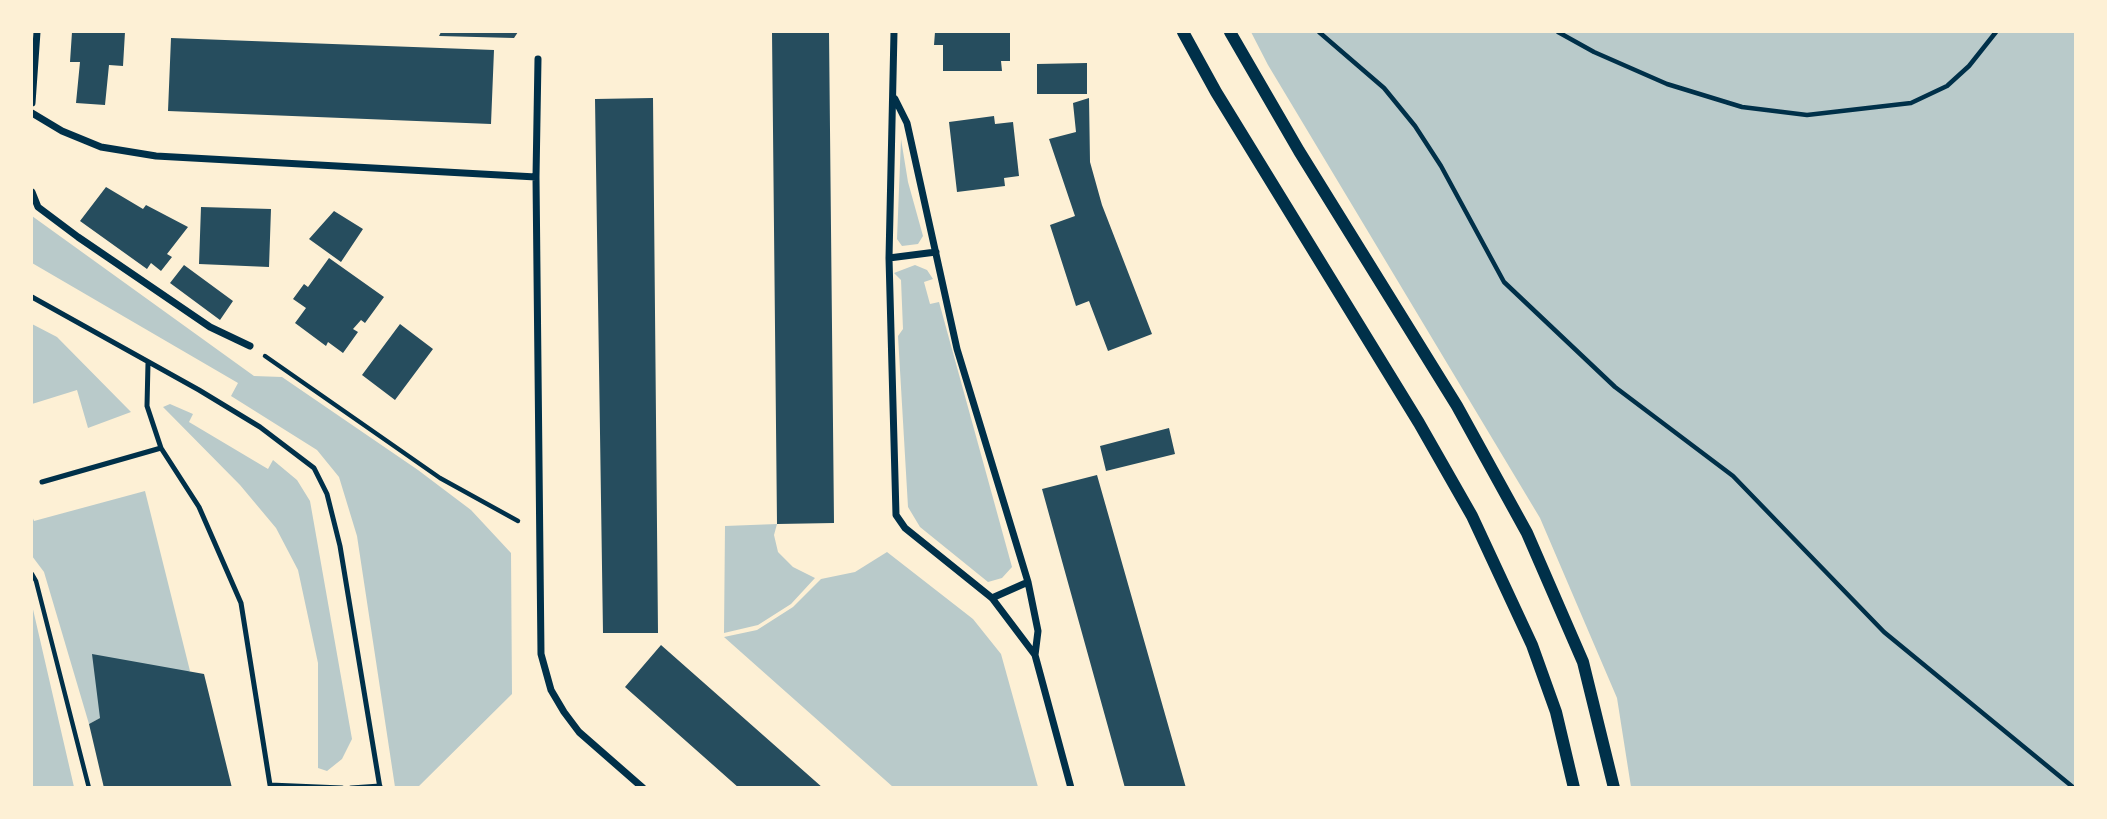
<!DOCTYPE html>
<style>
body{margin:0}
#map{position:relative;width:2107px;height:819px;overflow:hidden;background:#fdf0d5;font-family:Jost,sans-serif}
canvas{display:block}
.frame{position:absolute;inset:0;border:33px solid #fdf0d5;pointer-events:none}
</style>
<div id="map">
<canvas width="2107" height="819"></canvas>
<div class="frame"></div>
</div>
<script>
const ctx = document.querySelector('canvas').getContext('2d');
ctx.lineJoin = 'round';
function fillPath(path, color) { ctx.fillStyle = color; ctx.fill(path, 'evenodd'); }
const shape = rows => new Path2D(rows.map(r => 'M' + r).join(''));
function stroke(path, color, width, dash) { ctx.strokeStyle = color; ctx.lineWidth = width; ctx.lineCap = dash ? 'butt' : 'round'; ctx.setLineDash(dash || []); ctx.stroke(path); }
const green = shape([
 [1251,32,2075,32,2075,787,1631,787,1617,698,1540,518,1268,65],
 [901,139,908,182,923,236,918,244,902,246,897,239],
 [32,216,254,376,282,377,418,470,471,510,511,553,512,694,418,787,395,787,357,536,339,477,317,450,231,396,238,383,32,263],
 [915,265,927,270,933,279,924,282,930,304,939,302,1012,567,1002,578,988,582,920,527,908,507,898,336,903,329,901,280,894,273],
 [32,324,57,337,131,412,88,428,77,390,32,404],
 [170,404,193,414,189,422,268,469,273,460,297,480,310,501,352,739,342,759,327,771,318,768,318,663,298,570,276,528,240,485,163,407],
 [145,491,190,671,89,724,44,572,32,556,32,516,34,521],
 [777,524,774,535,778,552,793,567,815,578,791,604,758,625,724,633,725,526],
 [887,552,973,619,1001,654,1038,787,893,787,724,637,757,630,793,607,821,579,855,572],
 [32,605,74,787,32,787]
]);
const building = shape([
 [72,32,125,32,123,66,109,65,105,105,76,103,80,62,70,62],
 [441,32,518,32,514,38,439,36],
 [772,32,829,32,834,523,777,524],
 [935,32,1010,32,1010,61,1001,61,1002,71,943,71,943,45,934,45],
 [171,38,494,50,491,124,168,111],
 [1087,63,1087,94,1037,94,1037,64],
 [653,98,658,633,603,633,595,99],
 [1089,98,1090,162,1102,205,1152,334,1108,351,1089,301,1076,306,1050,225,1075,216,1049,139,1076,132,1073,103],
 [994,116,995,124,1013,122,1019,176,1004,178,1005,186,957,192,949,122],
 [106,187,143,209,146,205,188,227,167,254,172,257,161,271,151,263,147,269,80,221],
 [201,207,271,209,269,267,199,264],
 [334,211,363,229,341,262,309,239],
 [329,258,384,297,365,323,361,320,353,329,358,332,343,353,328,342,326,346,295,323,306,308,293,299,304,284,308,287],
 [184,265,233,301,220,320,170,283],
 [400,324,433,349,395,400,362,375],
 [1169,428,1175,454,1106,471,1100,446],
 [1097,475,1186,788,1125,788,1042,489],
 [661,645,823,788,739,788,625,687],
 [92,654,204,674,232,788,104,788,89,724,100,718]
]);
const path = shape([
 [1319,32,1384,88,1415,126,1441,166,1504,282,1615,387,1733,476,1884,632,2074,788],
 [1558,32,1594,52,1667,84,1742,107,1807,115,1911,103,1947,86,1969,66,1996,32],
 [265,356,440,478,518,521],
 [32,574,36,581,89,788]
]);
const service = shape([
 [32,297,199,390,260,427,314,468,327,494,340,546,380,788],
 [148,363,147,406,161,448,199,507,241,603,270,785,342,788],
 [42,482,161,448],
 [351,788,380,786]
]);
const minor = shape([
 [894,32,889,258,896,515,905,528,992,598,1035,655,1071,788],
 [538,59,536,177,541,654,551,690,564,712,579,732,643,788],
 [895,99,907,123,957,349,1028,582,1038,631,1035,655],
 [32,103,37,32],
 [32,113,62,131,101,147,156,156,536,177],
 [32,192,38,207,78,237,210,327,250,346],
 [889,258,936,252],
 [992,598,1028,582]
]);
const tertiary = shape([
 [1183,32,1216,92,1419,423,1472,516,1532,645,1556,712,1574,788],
 [1230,32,1299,151,1457,406,1527,533,1583,662,1614,788]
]);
fillPath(green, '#b9caca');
fillPath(building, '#264d5e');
stroke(path, '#003049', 4.5);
stroke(service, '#003049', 5);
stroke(minor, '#003049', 7);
stroke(tertiary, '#003049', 12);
</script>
